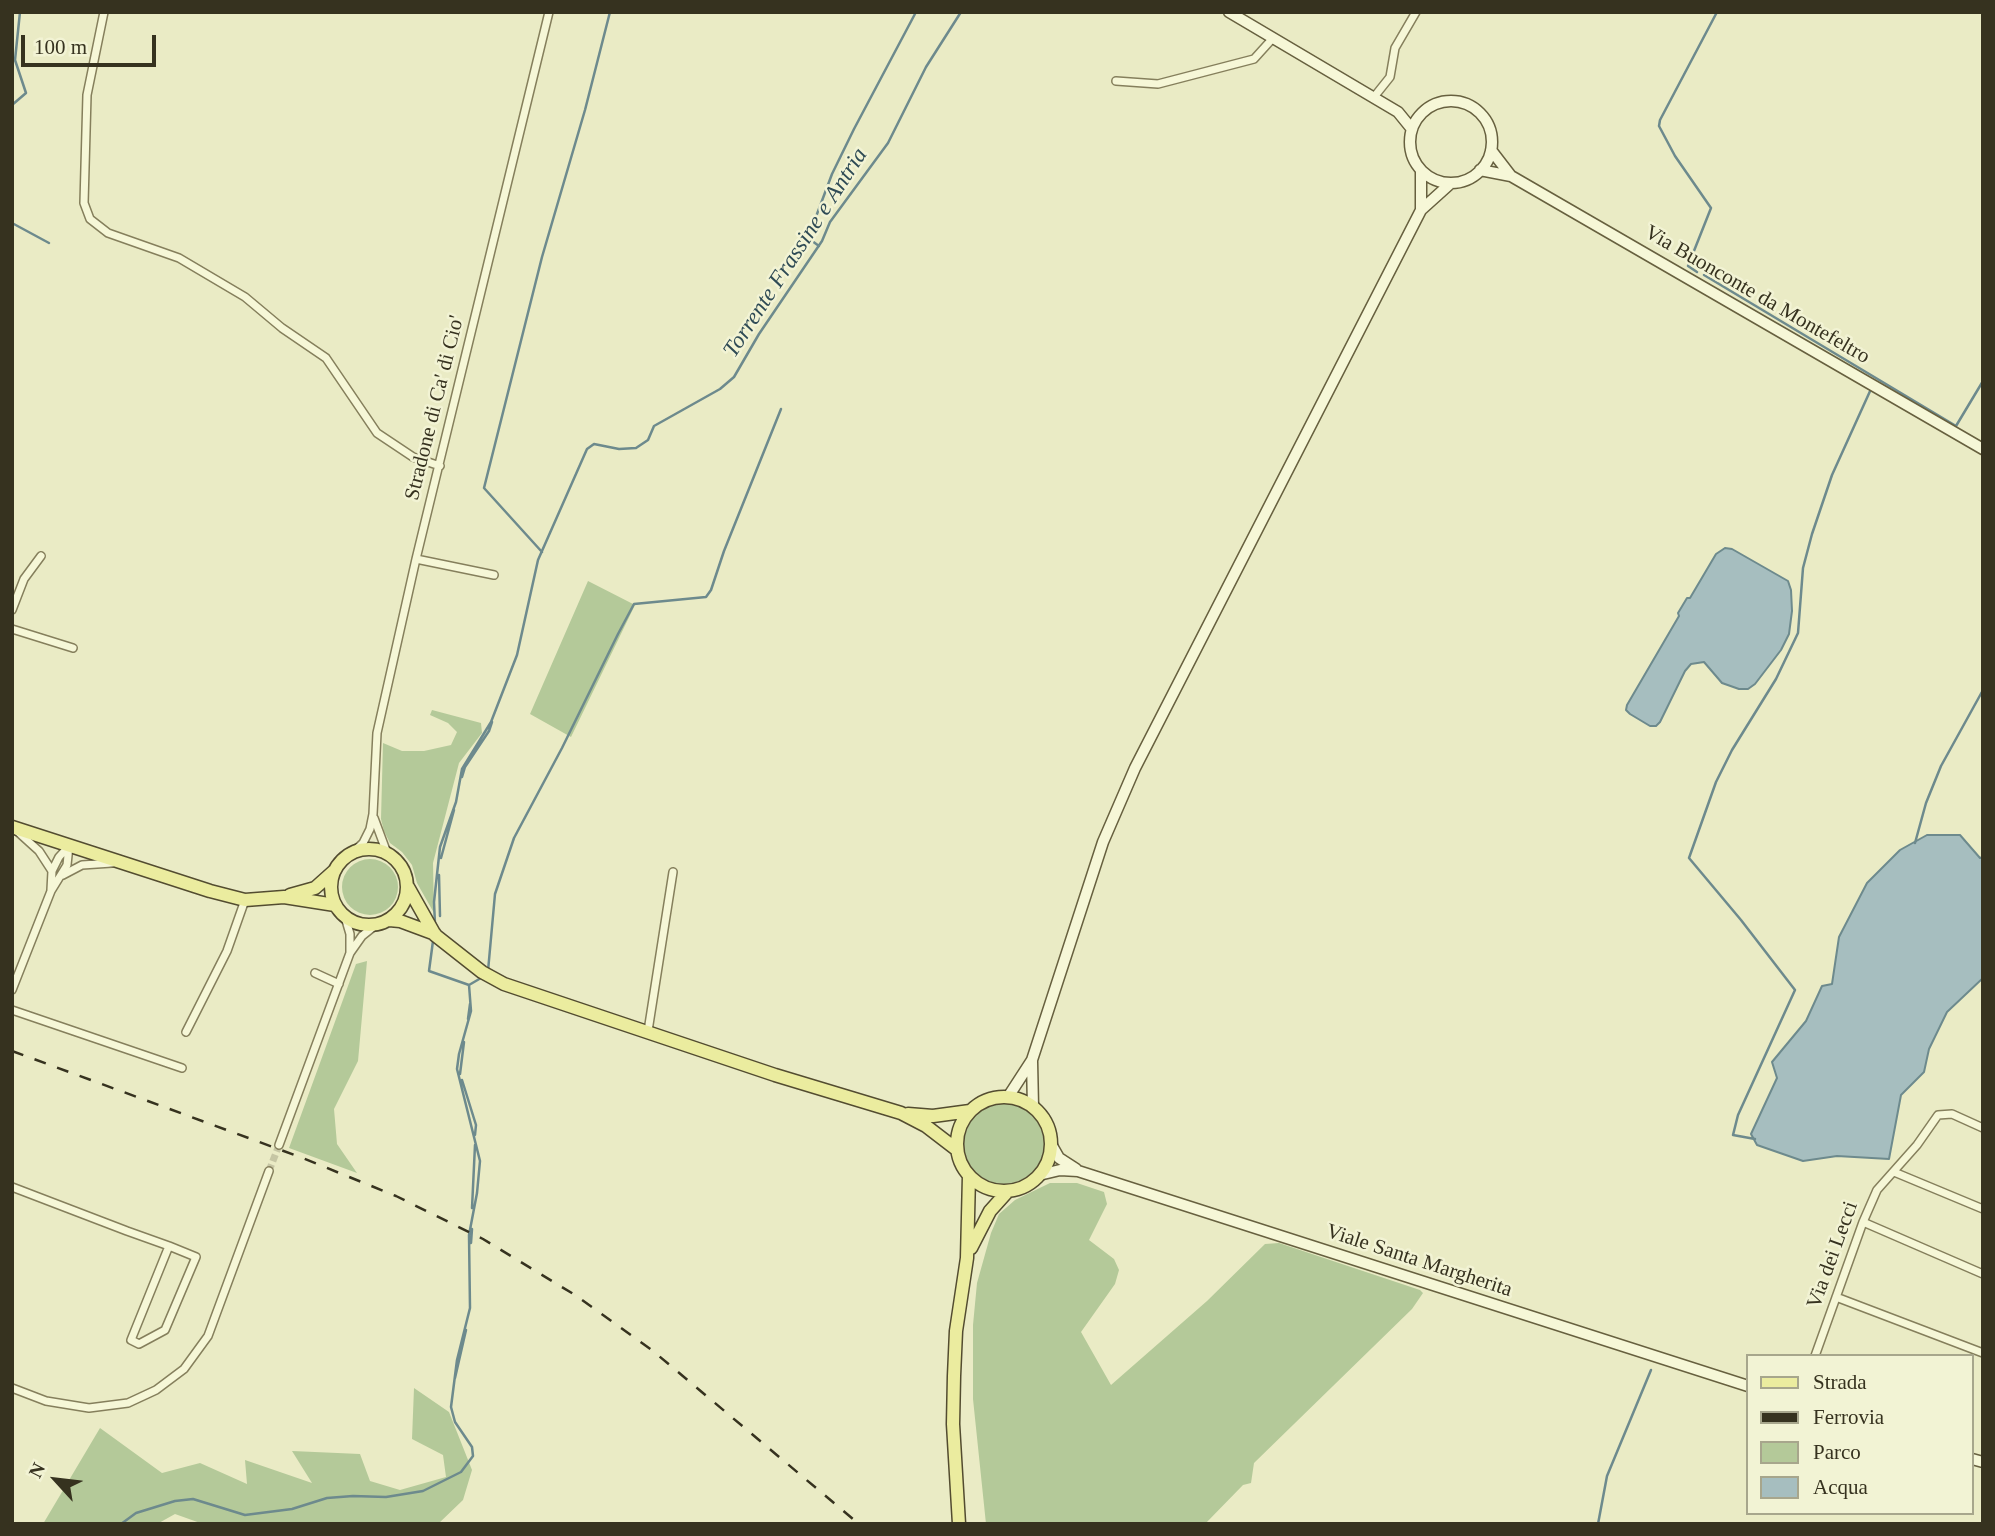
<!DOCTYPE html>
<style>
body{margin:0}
#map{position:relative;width:1995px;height:1536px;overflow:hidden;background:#eaebc5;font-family:"Times New Roman",serif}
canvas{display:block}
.frame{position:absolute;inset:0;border:14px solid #36321f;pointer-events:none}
.legend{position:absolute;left:1746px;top:1354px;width:228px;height:161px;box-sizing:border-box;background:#f2f3d4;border:2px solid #a7a68c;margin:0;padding:9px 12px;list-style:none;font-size:21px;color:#36321f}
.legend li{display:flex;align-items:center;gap:14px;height:35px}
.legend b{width:35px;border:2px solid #a7a68c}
.north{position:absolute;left:21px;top:1445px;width:70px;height:70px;-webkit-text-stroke:5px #f2f3d4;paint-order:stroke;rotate:297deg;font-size:19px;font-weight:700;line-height:28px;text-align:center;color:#36321f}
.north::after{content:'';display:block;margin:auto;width:24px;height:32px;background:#36321f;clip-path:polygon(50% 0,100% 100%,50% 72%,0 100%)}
.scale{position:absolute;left:21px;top:35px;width:135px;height:32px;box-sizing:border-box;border:4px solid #36321f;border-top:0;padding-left:9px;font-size:21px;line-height:24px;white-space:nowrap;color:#36321f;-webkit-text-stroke:5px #f2f3d4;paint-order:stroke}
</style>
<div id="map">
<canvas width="1995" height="1536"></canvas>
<div class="frame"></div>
<ul class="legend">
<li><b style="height:9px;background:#ebec9f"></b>Strada</li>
<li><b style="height:9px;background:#36321f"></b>Ferrovia</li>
<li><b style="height:19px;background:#b4c999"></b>Parco</li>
<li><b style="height:19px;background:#a6bebf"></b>Acqua</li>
</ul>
<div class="north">N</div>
<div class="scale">100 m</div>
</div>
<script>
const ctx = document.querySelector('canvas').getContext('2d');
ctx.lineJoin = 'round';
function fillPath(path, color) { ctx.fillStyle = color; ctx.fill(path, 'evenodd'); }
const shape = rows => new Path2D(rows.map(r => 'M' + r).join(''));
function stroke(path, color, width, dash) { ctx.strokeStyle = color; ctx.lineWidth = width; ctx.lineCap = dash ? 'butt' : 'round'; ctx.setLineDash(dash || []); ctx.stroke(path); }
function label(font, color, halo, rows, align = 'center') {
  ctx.font = font + ' "Times New Roman",serif'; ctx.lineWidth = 5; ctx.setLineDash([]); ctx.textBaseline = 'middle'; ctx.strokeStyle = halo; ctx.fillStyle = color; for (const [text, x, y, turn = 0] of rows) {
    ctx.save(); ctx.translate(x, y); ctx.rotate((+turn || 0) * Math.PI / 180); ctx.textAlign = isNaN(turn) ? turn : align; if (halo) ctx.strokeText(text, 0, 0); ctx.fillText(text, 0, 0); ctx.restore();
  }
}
const green = shape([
 [588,581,635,605,571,737,530,714],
 [432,710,481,723,482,733,459,763,433,863,434,913,417,883,412,865,402,852,390,843,384,831,381,819,383,743,402,751,424,751,451,745,457,732,448,723,430,715],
 '342 887a28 28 0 1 1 56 0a28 28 0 1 1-56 0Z',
 [367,961,358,1061,334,1109,337,1144,357,1173,289,1148,356,964],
 '964 1144a40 40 0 1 1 80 0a40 40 0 1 1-80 0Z',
 [1050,1183,1077,1183,1104,1192,1107,1204,1089,1240,1114,1259,1119,1270,1115,1284,1081,1332,1111,1385,1207,1301,1265,1244,1279,1243,1420,1290,1423,1293,1412,1309,1254,1463,1251,1483,1243,1485,1205,1524,986,1524,973,1399,973,1325,977,1283,991,1233,999,1214,1015,1200],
 [414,1388,449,1412,472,1470,463,1500,438,1524,203,1524,175,1514,157,1524,43,1524,100,1428,162,1473,200,1463,247,1484,245,1460,312,1483,292,1451,360,1454,370,1481,400,1490,446,1477,443,1455,412,1439]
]);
const water = shape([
 [1725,548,1732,549,1788,581,1791,590,1792,611,1789,634,1781,650,1755,684,1748,689,1739,689,1722,683,1704,662,1691,664,1685,671,1660,722,1656,726,1650,726,1630,714,1626,710,1627,705,1679,616,1678,613,1687,598,1690,598,1716,554,1725,548],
 [1927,835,1960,835,1980,858,1983,857,1983,978,1947,1012,1929,1049,1924,1072,1901,1095,1889,1159,1837,1156,1803,1161,1757,1145,1751,1134,1777,1078,1772,1062,1806,1021,1822,986,1832,984,1839,937,1867,883,1900,850,1927,835]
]);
const stream = shape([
 [12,105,26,93,15,60,20,12],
 [12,223,49,243],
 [819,246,808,238,832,174,854,129,916,12],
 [1697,272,1688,266,1711,208,1675,156,1659,126,1660,120,1717,12],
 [1704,275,1956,426,1983,381],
 [542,552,484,488,542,257,585,110,610,12],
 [462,777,465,767,489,731,492,722],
 [1915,843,1926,803,1941,766,1983,690],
 [441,858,454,810],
 [439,875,440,916],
 [435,924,434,902,440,847,456,802,462,769,491,722,517,655,538,560,587,449,594,444,619,449,636,448,648,440,654,426,720,389,734,377,759,334,822,241,830,222,888,143,926,67,961,12],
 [433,941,429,971,469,985],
 [488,971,495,894,514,838,562,748,618,634,634,604,706,597,711,590,724,551,781,409],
 [469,985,481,978],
 [468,1019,470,1004],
 [460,1074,464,1042],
 [462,1080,476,1125,475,1135],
 [1755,1139,1733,1135,1738,1115,1795,990,1741,920,1689,858,1716,782,1732,750,1776,679,1798,633,1803,568,1812,534,1832,475,1871,389],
 [472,1208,475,1145],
 [471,1243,472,1229],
 [455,1378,466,1330],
 [121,1524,136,1513,175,1501,193,1499,245,1515,292,1509,327,1498,353,1496,386,1497,423,1491,461,1472,473,1456,472,1447,455,1422,451,1407,457,1360,470,1308,469,1235,477,1193,480,1161,457,1069,459,1054,471,1011,469,985],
 [1598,1524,1607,1476,1651,1370]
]);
const streetTunnel = shape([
 [269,1171,279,1145]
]);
const street = shape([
 [104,12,87,95,84,203,90,219,108,233,179,258,245,297,282,328,326,358,377,433,413,457,440,466],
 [1116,81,1158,84,1254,59,1273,38],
 [1374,97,1390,77,1395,48,1416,12],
 [416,559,494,575],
 [12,610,24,579,41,556],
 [12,629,73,648],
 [374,818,387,853],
 [18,832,39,851,52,871],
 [352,853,363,843,370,829,373,814,377,733,416,559,549,12],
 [63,875,82,865,112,863],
 [51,890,52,871,59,857,69,846],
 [345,917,350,934,350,953],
 [315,973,339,984],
 [12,990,51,891,67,865,69,846],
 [12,1010,182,1068],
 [648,1031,673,872],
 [186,1032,227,951,245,900],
 [279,1145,350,953,362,936,377,924],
 [1894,1172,1983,1209],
 [12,1187,127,1231,169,1246,196,1257,165,1330,139,1344,131,1340,169,1246],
 [1863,1222,1983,1274],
 [1836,1297,1983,1353],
 [1815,1356,1863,1222,1877,1190,1917,1145,1938,1115,1952,1114,1983,1128],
 [12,1388,46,1401,89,1408,128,1403,156,1390,184,1369,208,1336,269,1171]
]);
const secondary = shape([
 [1229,12,1398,112,1411,128],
 '1410 142a41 41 0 1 1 82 0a41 41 0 1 1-82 0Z',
 [1491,150,1511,176],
 [1480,170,1511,176,1983,449],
 [1421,210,1421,171],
 [1032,1061,1033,1107],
 [1008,1097,1032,1060,1103,842,1135,768,1421,210,1451,183],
 [1051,1144,1059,1158,1076,1169],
 [1039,1175,1060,1170,1078,1171,1748,1386],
 [1972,1459,1983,1462]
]);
const primary = shape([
 [12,827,210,891,245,900,284,897,335,905],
 '331 887a38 38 0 1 1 76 0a38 38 0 1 1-76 0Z',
 [408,887,435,935,482,972,504,984,775,1075,901,1113,926,1126,956,1149],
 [290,895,315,888,334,871],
 [389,920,400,921,435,934],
 '957 1144a47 47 0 1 1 94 0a47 47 0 1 1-94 0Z',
 [908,1114,933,1116,970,1111],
 [971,1248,990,1211,1008,1191],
 [959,1524,953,1424,954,1376,956,1331,967,1258,969,1176]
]);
const rail = shape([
 [12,1051,300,1157,396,1196,483,1239,575,1295,653,1351,859,1524]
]);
const streetNames = [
 ["Via Buonconte da Montefeltro",1757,295,30],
 ["Stradone di Ca' di Cio'",435,408,-76],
 ["Via dei Lecci",1833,1255,-70],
 ["Viale Santa Margherita",1419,1261,18]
];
const waterNames = [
 ["Torrente Frassine e Antria",796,253,-57]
];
fillPath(green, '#b4c999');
fillPath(water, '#a6bebf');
stroke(water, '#6d8a8d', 2);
stroke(stream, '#6d8a8d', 2.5);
stroke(streetTunnel, '#c6c6a4', 7, [7, 3.5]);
stroke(street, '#857f5c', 10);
stroke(secondary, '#67603f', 13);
stroke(primary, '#534c30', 15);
stroke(street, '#f6f7d7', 7);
stroke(secondary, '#f6f7d7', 10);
stroke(primary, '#ebec9f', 12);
stroke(rail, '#36321f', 2.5, [12, 12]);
label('21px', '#36321f', '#f2f3d4', streetNames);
label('italic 23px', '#2f4b55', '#f2f3d4', waterNames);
</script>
